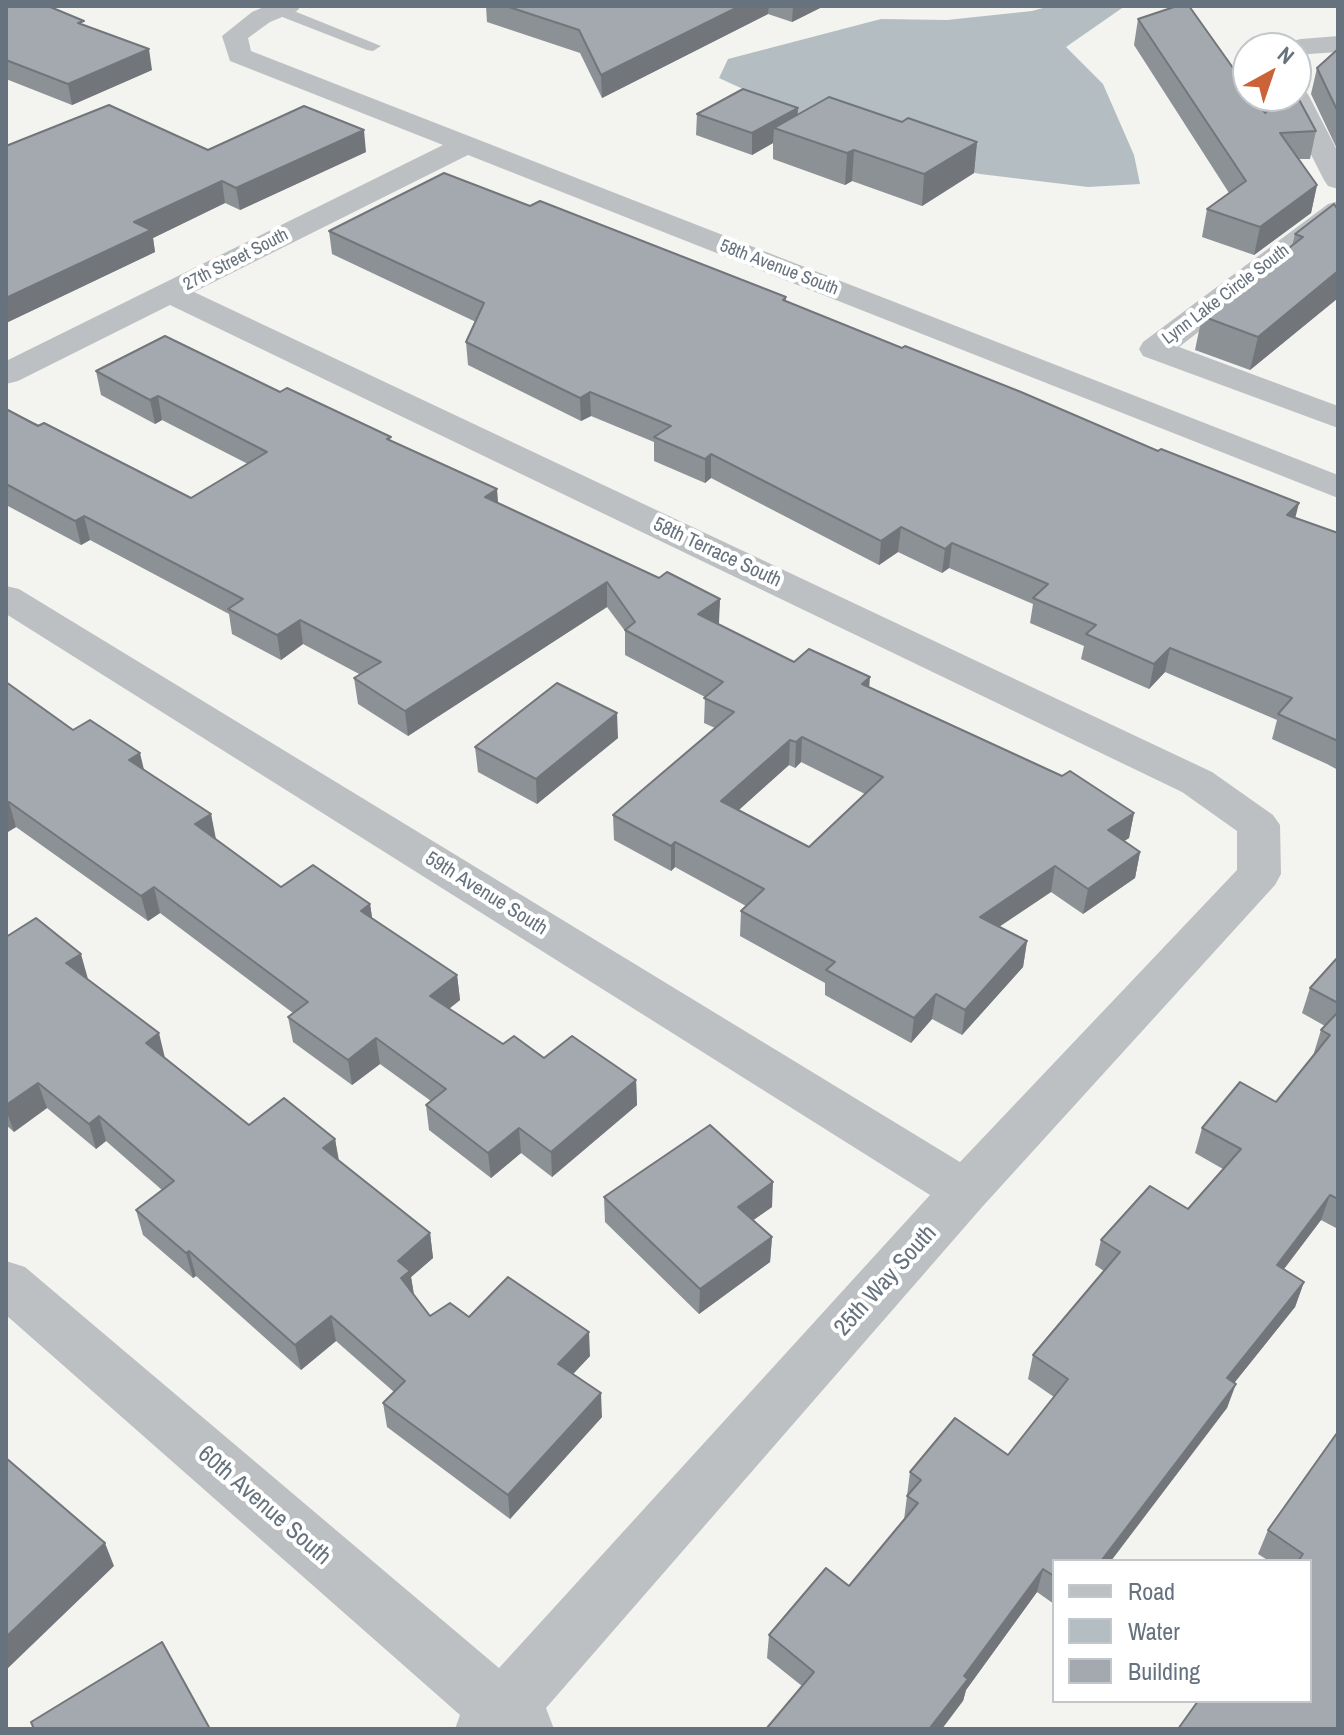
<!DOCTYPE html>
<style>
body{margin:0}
#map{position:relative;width:1344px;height:1735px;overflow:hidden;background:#f3f3f0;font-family:"Archivo Narrow",sans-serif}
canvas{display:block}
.frame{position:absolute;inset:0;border:8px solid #66727d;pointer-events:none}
.legend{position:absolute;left:1052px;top:1559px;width:260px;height:144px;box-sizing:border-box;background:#fff;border:2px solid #c2c7cb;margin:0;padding:10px 14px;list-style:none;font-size:24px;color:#66727d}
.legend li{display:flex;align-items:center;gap:16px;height:40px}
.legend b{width:40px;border:2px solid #c2c7cb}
.north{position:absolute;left:1232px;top:32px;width:80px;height:80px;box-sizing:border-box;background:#fff;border:2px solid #c2c7cb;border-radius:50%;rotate:40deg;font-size:22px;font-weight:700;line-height:32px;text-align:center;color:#66727d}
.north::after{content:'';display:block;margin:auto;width:28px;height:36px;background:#cb6238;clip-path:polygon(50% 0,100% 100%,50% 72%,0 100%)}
</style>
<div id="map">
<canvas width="1344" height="1735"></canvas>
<div class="frame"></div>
<ul class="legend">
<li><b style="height:10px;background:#bdc0c3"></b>Road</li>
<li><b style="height:22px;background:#b4bec2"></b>Water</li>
<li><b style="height:22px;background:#a3a9ae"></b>Building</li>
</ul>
<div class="north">N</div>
</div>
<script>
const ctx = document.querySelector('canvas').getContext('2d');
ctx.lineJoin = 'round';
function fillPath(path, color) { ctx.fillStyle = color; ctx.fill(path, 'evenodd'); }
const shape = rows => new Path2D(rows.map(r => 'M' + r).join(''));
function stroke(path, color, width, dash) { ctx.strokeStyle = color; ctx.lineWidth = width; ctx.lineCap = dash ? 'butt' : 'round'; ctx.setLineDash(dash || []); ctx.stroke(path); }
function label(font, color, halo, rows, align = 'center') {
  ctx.font = font + ' "Archivo Narrow",sans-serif'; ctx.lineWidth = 8; ctx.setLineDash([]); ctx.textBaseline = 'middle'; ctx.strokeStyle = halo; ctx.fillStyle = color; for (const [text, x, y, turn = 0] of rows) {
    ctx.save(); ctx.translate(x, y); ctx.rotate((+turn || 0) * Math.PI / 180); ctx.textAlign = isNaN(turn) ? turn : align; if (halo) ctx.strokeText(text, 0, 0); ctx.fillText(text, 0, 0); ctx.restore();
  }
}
const water = shape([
 [1050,6,1125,6,1066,47,1103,84,1134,155,1140,184,1088,187,980,174,887,155,719,78,728,59,881,19,947,20,1032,11]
]);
const lane = shape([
 [272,7,284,7,381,46,373,51,367,50,272,13,272,7]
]);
const street = shape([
 [266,6,301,6,297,11,270,22,248,38,251,51,1338,475,1338,498,468,155,194,292,1212,772,1273,815,1280,825,1281,874,1275,885,983,1206,546,1708,554,1729,455,1729,460,1715,6,1315,6,1261,25,1267,499,1668,930,1195,6,614,6,586,19,589,960,1162,1237,870,1237,831,1182,792,170,305,18,381,6,384,6,361,443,145,230,61,222,36,252,12,266,6],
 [1338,36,1338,52,1309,54,1296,60,1296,48,1286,48,1292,41,1301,39,1338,36],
 [1296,88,1305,90,1309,96,1338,152,1338,189,1328,186,1324,180,1281,96,1296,96,1296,88],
 [1338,201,1338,224,1179,347,1338,406,1338,428,1143,356,1139,349,1143,342,1328,204,1338,201]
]);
const wall = shape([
 [6,6,85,26,152,70,72,105,6,79],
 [486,6,824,6,792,22,768,14,602,98,580,53,487,22],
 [1138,19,1265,113,1316,131,1310,159,1298,159,1317,185,1311,213,1254,255,1202,237,1207,209,1229,193,1134,45],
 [1338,49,1338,151,1311,94,1317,68],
 [697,114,797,114,902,122,977,142,974,173,922,206,852,181,845,185,773,159,773,143,752,155,696,135],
 [208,150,366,152,240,210,225,203,153,238,155,252,6,323],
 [530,206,786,297,786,301,1295,518,1338,533,1338,770,1327,764,1272,739,1277,720,1165,672,1149,689,1081,659,1084,646,1030,623,1033,604,949,568,942,573,898,552,879,565,711,478,705,483,654,461,654,442,591,416,581,421,468,365,466,342,476,322,332,254,329,231],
 [1338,210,1338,298,1250,370,1195,350,1202,316,1292,246,1295,234],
 [96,371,280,392,391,441,498,503,659,578,720,599,718,624,794,662,869,687,1134,813,1129,838,1124,841,1140,852,1135,878,1083,914,1051,892,999,927,1027,941,1023,967,962,1035,932,1019,911,1043,825,995,825,983,740,936,741,911,746,906,675,867,671,871,614,840,613,815,715,728,704,723,705,697,625,655,625,631,607,607,408,736,358,704,354,678,361,675,303,644,281,660,232,634,229,614,90,540,81,545,6,505,6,409,191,498,248,464,162,420,155,424,101,395],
 [801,762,865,794,809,847,738,810,789,765,795,768],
 [6,682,73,730,144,770,211,814,215,839,281,887,370,904,372,918,457,975,460,1000,449,1009,503,1044,544,1058,636,1080,637,1105,552,1177,521,1153,491,1178,429,1130,426,1105,431,1101,380,1064,352,1085,293,1042,288,1017,293,1013,160,913,148,921,16,827,6,833],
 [618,738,537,804,478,772,475,747],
 [6,937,88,979,165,1058,249,1125,335,1139,339,1160,430,1233,433,1258,411,1277,414,1295,430,1316,469,1317,590,1356,573,1374,602,1417,510,1519,387,1427,383,1403,394,1392,336,1341,301,1370,196,1276,193,1278,143,1235,136,1210,162,1190,106,1141,96,1149,47,1108,14,1132,6,1125],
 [1338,957,1338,1229,1321,1220,1284,1269,1304,1282,1295,1307,1234,1383,1227,1408,1054,1561,1054,1604,1037,1592,966,1690,963,1701,802,1686,767,1658,769,1635,849,1586,904,1520,910,1472,1008,1455,1054,1397,1028,1379,1033,1355,1104,1271,1095,1265,1101,1240,1188,1209,1223,1169,1195,1153,1202,1128,1276,1102,1313,1056,1321,1030,1325,1026,1302,1013,1310,988],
 [604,1197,772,1207,753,1220,772,1237,770,1262,699,1314,605,1222],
 [1338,1434,1310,1561,1269,1561,1258,1554,1268,1530]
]);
const shadedWall = shape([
 [740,6,769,6,768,14,602,98,601,75],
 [793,6,824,6,792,22],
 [149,49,152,70,72,105,68,84],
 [798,108,797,130,774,128,773,143,752,155,752,133],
 [364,130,366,152,240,210,236,188],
 [977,142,974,173,922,206,924,174],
 [854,150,852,181,845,185,847,153],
 [222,181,225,203,153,238,155,252,6,323,6,298,134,222],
 [1317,185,1311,213,1254,255,1260,227],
 [1338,271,1338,298,1250,370,1258,337],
 [590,392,591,416,581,421,580,398],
 [158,396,162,420,155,424,150,400],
 [711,454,711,478,705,483,705,459],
 [497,489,499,513,485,497],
 [1299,503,1293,527,1287,515],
 [84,516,90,540,81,545,75,521],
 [901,527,898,552,879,565,881,541],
 [952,543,949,568,942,573,945,549],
 [607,582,607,607,408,736,405,711],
 [720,599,719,623,698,639,698,614],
 [300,620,303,644,281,660,277,635],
 [1170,648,1165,672,1149,689,1154,664],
 [870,677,868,702,862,684],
 [617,713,618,738,537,804,536,779],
 [802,737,801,762,795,768,796,742],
 [790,740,789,765,720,827,721,801],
 [140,753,146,778,129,760],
 [9,802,16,827,6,833,6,803],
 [1134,813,1129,838,1103,855,1108,830],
 [211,814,216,839,200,849,195,824],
 [675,842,675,867,671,871,671,846],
 [1140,852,1135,878,1083,914,1088,889],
 [1055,866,1051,892,976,942,980,917],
 [154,887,160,913,148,921,141,896],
 [370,904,374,930,361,911],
 [1027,941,1023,967,962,1035,965,1010],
 [81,954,88,979,66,963],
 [457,975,460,1000,433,1021,430,996],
 [936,994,932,1019,911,1043,914,1018],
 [159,1033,165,1058,146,1043],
 [376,1038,380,1064,352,1085,348,1060],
 [636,1080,637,1105,552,1177,551,1152],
 [38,1083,47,1108,14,1132,6,1110,6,1105],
 [99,1116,106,1141,96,1149,89,1124],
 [519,1128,521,1153,491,1178,488,1153],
 [335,1139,339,1164,323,1148],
 [773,1182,772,1207,738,1231,738,1207],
 [1330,1195,1321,1220,1268,1290,1277,1265],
 [430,1233,433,1258,411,1277,414,1295,405,1303,398,1261],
 [772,1237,770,1262,699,1314,700,1289],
 [189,1251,196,1276,193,1278,186,1253],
 [1304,1282,1295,1307,1219,1402,1227,1378],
 [331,1316,336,1341,301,1370,295,1345],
 [589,1332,590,1356,560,1388,558,1364],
 [1236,1384,1227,1408,1111,1561,1101,1561],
 [601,1393,602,1417,510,1519,508,1495],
 [105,1543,114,1566,6,1670,6,1637],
 [1043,1569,1037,1592,966,1690,963,1701,942,1729,929,1729,964,1676]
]);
const building = shape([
 [6,6,48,6,84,21,78,23,149,49,68,84,6,60,6,6],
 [506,6,740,6,601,75,579,30,506,6],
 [1177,6,1189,6,1248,89,1248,96,1253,96,1265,113,1284,96,1296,96,1296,94,1316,131,1280,133,1317,185,1260,227,1207,209,1246,181,1138,19,1177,6],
 [1338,49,1338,112,1317,68,1338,49],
 [743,89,798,108,752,133,697,114,743,89],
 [829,97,902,122,908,118,977,142,924,174,854,150,847,153,774,128,829,97],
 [109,105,208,150,304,106,364,130,236,188,222,181,134,222,151,230,6,298,6,146,109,105],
 [444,173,530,206,540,201,786,297,783,300,902,348,905,346,1021,392,1158,451,1161,449,1299,503,1287,515,1338,533,1338,741,1278,714,1292,698,1170,648,1154,664,1086,634,1096,625,1033,598,1048,584,952,543,945,549,901,527,881,541,711,454,705,459,654,437,671,426,590,392,580,398,466,342,484,303,329,231,444,173],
 [1334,204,1338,210,1338,271,1258,337,1202,316,1303,237,1295,234,1334,204],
 [165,336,280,392,287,388,391,437,387,439,497,489,485,497,659,578,667,572,720,599,698,614,794,662,809,649,870,677,862,684,1062,776,1070,771,1134,813,1108,830,1140,852,1088,889,1055,866,980,917,1027,941,965,1010,936,994,914,1018,826,970,835,962,741,911,764,889,675,842,671,846,613,815,734,712,704,698,723,682,625,630,635,622,607,582,405,711,354,678,381,662,300,620,277,635,228,609,243,599,84,516,75,521,6,484,6,409,38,426,44,423,191,498,267,452,158,396,150,400,96,371,165,336],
 [802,737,883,777,809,847,721,801,790,740,796,742,802,737],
 [6,682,73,730,90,720,140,753,129,760,211,814,195,824,281,887,313,865,370,904,361,911,457,975,430,996,503,1044,514,1036,544,1058,572,1036,636,1080,551,1152,519,1128,488,1153,426,1105,446,1089,376,1038,348,1060,288,1017,308,1002,154,887,141,896,9,802,6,803,6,682],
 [557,683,617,713,536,779,475,747,557,683],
 [36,918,81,954,66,963,159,1033,146,1043,249,1125,284,1098,335,1139,323,1148,430,1233,398,1261,410,1271,401,1278,430,1316,450,1303,469,1317,508,1277,589,1332,558,1364,601,1393,508,1495,383,1403,405,1381,331,1316,295,1345,189,1251,186,1253,136,1210,174,1181,99,1116,89,1124,38,1083,6,1105,6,937,36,918],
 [1338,957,1338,1003,1310,988,1338,957],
 [1338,1012,1338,1199,1330,1195,1277,1265,1304,1282,1227,1378,1236,1384,1101,1561,1054,1561,1054,1576,1043,1569,964,1676,968,1679,929,1729,766,1729,814,1672,769,1635,826,1568,849,1586,918,1503,907,1496,921,1480,910,1472,955,1418,1008,1455,1068,1379,1033,1355,1120,1252,1101,1240,1150,1186,1188,1209,1241,1149,1202,1128,1240,1082,1276,1102,1330,1035,1321,1030,1338,1012],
 [710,1125,773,1182,738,1207,772,1237,700,1289,604,1197,710,1125],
 [1337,1433,1338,1434,1338,1729,1178,1729,1198,1701,1310,1701,1310,1561,1298,1561,1303,1554,1268,1530,1337,1433],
 [6,1458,105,1543,6,1637,6,1458],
 [162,1642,210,1729,34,1729,31,1722,162,1642]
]);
const farStreetnames = [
 ["27th Street South",236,260,-27],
 ["58th Avenue South",779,268,21],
 ["Lynn Lake Circle South",1226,295,-37]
];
const streetNames = [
 ["58th Terrace South",717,553,25],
 ["59th Avenue South",486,894,32]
];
const nearStreetnames = [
 ["25th Way South",886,1281,-48],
 ["60th Avenue South",264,1506,41]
];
fillPath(water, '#b4bec2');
fillPath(lane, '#bdc0c3');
fillPath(street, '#bdc0c3');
fillPath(wall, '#8c9196');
fillPath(shadedWall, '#72767a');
fillPath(building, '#a3a9ae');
stroke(building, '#72767a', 2);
label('18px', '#66727d', '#fff', farStreetnames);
label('20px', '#66727d', '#fff', streetNames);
label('24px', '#66727d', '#fff', nearStreetnames);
</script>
